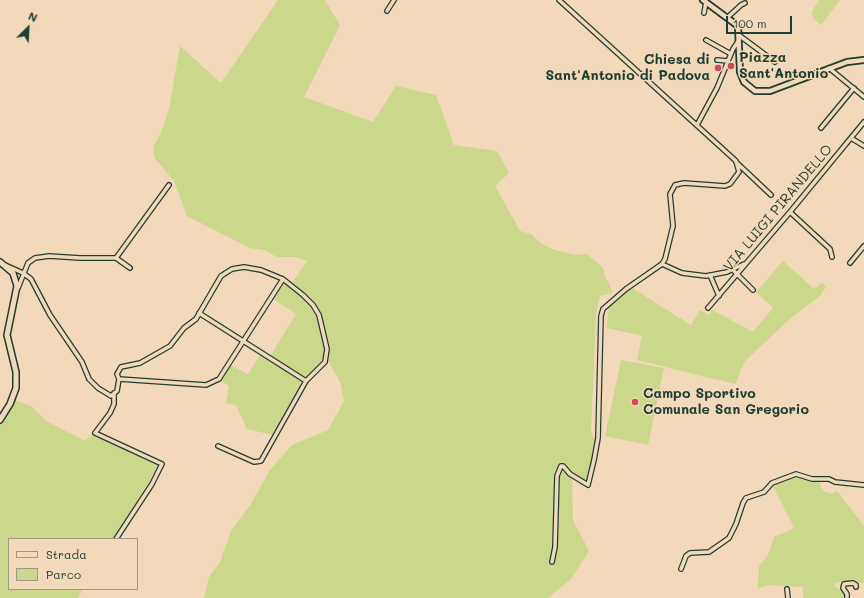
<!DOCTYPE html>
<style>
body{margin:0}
#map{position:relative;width:864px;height:598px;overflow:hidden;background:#f2d9b9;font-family:Mali,sans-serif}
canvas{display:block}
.legend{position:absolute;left:8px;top:538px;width:130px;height:52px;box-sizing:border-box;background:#f2d9b9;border:1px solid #9e9b84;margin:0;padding:5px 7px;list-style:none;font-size:12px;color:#1f3d34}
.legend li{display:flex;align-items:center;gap:8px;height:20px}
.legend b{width:20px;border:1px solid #9e9b84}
.north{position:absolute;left:8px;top:8px;width:40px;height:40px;-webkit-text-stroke:3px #f2d9b9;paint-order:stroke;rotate:24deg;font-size:11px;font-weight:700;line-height:16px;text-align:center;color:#1f3d34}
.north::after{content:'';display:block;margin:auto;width:14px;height:18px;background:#1f3d34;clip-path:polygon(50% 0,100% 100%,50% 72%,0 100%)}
.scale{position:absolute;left:726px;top:16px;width:66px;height:18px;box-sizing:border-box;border:2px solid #1f3d34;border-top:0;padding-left:5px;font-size:12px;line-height:14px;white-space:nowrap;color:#1f3d34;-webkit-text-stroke:3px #f2d9b9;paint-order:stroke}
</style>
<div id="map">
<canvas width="864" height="598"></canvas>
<ul class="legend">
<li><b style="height:5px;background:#f2d9b9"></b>Strada</li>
<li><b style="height:11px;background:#cbd78a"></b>Parco</li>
</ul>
<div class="north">N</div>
<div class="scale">100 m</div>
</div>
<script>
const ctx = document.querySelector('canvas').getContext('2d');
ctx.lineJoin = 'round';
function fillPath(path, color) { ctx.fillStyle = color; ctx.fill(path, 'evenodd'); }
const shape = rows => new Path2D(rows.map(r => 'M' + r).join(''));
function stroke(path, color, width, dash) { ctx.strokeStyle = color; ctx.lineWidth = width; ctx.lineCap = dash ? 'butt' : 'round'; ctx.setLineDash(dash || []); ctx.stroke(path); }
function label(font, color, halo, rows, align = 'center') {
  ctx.font = font + ' Mali,sans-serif'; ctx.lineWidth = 3; ctx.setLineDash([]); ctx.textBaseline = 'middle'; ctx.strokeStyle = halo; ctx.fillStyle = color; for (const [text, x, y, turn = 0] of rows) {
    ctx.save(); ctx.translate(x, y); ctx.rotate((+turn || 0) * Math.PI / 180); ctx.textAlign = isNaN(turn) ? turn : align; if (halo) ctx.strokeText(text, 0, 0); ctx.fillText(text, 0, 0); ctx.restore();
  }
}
const green = shape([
 [278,0,325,0,340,25,304,97,373,122,396,86,436,95,454,145,497,151,509,173,495,186,520,231,531,234,542,244,555,250,575,255,587,254,603,268,605,277,609,283,613,293,600,296,596,314,591,432,593,437,596,438,587,483,572,473,573,520,589,551,571,579,548,598,204,598,209,577,220,562,231,531,251,504,270,470,292,445,328,430,344,401,341,384,328,360,330,347,321,315,315,303,292,283,307,261,296,257,277,257,264,250,250,248,187,216,174,181,154,157,153,147,160,135,169,109,180,46,221,83],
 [819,0,840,0,821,25,813,18,812,12],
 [783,261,813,288,817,287,822,282,826,287,820,296,792,317,745,361,735,384,637,360,642,336,607,328,608,311,610,306,632,288,691,325,700,310,709,315,712,310,753,332,773,308,756,292],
 [283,282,302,296,312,306,316,314,325,348,322,361,306,378,271,355,296,314,273,299],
 [261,354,302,381,273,435,247,429,236,405,226,403,229,386,220,381,230,365,248,374],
 [621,360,664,368,648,445,605,436],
 [15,400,31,406,48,422,85,441,92,435,158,466,114,539,9,539,9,589,83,589,78,598,0,598,0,425],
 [795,475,819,482,823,491,831,494,837,491,864,526,864,583,851,581,835,583,835,587,841,590,844,594,844,598,803,598,803,587,769,585,758,588,759,566,767,557,774,537,794,528,772,484]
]);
const minor = shape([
 [387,11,394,0],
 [704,13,706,2],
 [728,17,741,5,745,3],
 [740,36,775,62],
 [706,40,731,54],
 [717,60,728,61],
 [829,68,864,97],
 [697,125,717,88,733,49,739,40],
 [821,128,854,88],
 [851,138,864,146],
 [736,162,771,195],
 [790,212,830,249,832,257],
 [116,258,130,268],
 [850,263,864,246],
 [662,264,682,273,706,276,727,272,744,264],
 [5,265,23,273,31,279,50,315,82,362,89,379,98,388,111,396,117,391,119,379,117,374,121,367,140,363,170,346,184,328,196,319,221,276,232,269,244,267,261,270,283,279,303,295,313,305,319,315,327,349,325,362,306,381,261,461,254,462,218,446],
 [732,269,753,290],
 [710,275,719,296],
 [18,288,28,263,35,258,49,256,80,258,116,258,169,185],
 [708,308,790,212,864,122],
 [199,313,306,381],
 [119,379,206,385,219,379,283,279],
 [114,393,114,404,110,413,95,433,162,464,152,484,116,539],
 [552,562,555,547,557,476,561,466,563,466,570,474,588,485,594,460,598,438,601,316,603,309,626,289,662,264,665,259,673,226,670,194,675,185,684,183,725,186,730,184,739,172,736,161,559,0],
 [681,569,686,556,690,553,709,552,729,538,736,524,743,503,746,498,764,492,772,483,796,474,812,479,829,479,835,482,864,485],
 [787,589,788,598],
 [847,598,847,594,843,588,844,584,853,583,856,585,856,587]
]);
const tertiary = shape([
 [703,0,738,26,740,72,744,82,755,91,770,91,847,62,864,60]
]);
const secondary = shape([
 [0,262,13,273,17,286,7,335,16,372,16,388,10,404,0,420]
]);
const markers = [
 [731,66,4,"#d1495b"],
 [718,68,4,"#d1495b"],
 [635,402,4,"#d1495b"]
];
const poiNames = [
 ["Piazza",739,58],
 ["Sant'Antonio",739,74],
 ["Chiesa di",710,60,"right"],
 ["Sant'Antonio di Padova",710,76,"right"],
 ["Campo Sportivo",643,394],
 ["Comunale San Gregorio",643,410]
];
const streetNames = [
 ["VIA LUIGI PIRANDELLO",778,208,-50]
];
fillPath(green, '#cbd78a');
stroke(minor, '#1f3d34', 6);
stroke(tertiary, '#1f3d34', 8);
stroke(secondary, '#1f3d34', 8);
stroke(minor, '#f2d9b9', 3.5);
stroke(tertiary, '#f2d9b9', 4.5);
stroke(secondary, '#f2d9b9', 5);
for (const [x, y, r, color] of markers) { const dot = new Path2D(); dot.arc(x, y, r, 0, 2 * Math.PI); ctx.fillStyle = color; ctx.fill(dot); stroke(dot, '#f2d9b9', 1.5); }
label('bold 14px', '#1f3d34', '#f2d9b9', poiNames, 'left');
label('14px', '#1f3d34', '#f2d9b9', streetNames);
</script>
